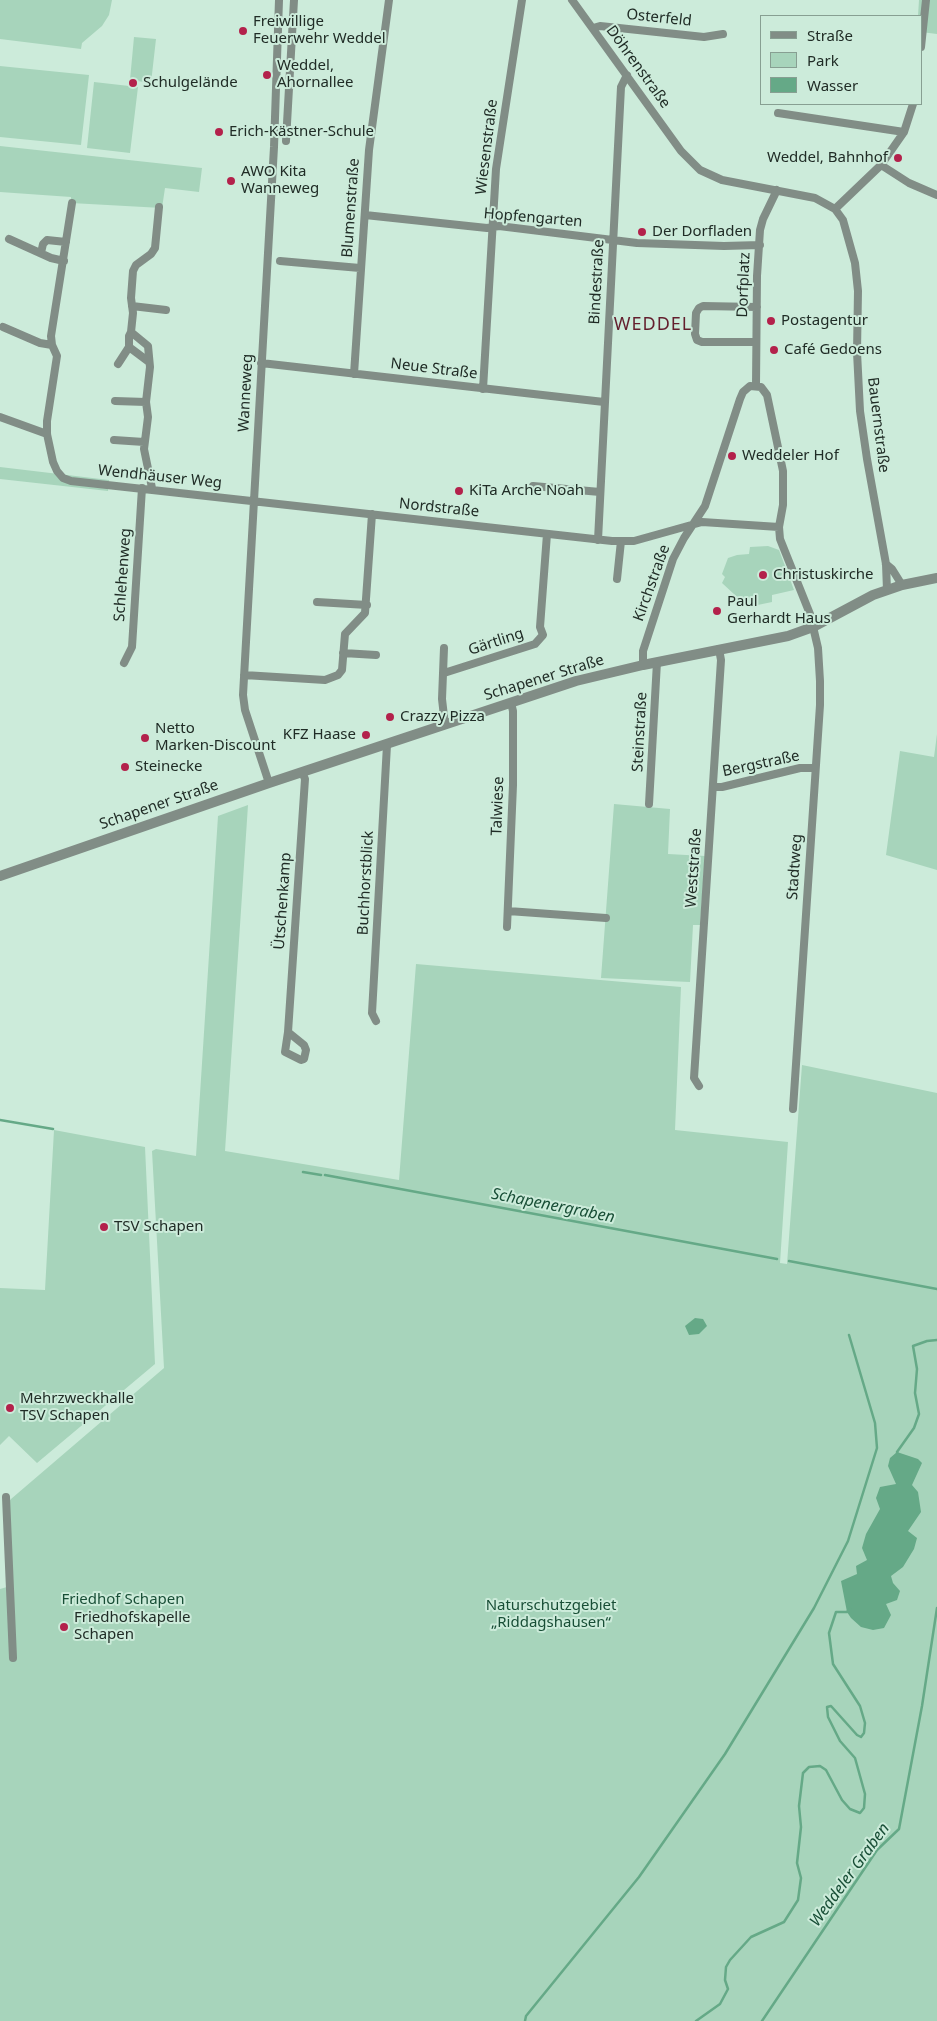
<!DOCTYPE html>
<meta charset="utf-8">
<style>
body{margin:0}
#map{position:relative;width:937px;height:2021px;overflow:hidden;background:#ccebda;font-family:"Noto Sans",sans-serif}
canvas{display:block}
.legend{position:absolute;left:760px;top:15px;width:162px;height:90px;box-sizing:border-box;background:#ccebda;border:1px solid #879f92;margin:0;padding:6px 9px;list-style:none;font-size:15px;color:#202c26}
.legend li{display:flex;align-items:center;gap:10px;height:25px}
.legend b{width:25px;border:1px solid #879f92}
</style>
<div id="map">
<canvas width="937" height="2021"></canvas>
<ul class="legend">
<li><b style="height:6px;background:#818d86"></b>Straße</li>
<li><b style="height:14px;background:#a7d4bb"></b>Park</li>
<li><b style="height:14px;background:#65a987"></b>Wasser</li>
</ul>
</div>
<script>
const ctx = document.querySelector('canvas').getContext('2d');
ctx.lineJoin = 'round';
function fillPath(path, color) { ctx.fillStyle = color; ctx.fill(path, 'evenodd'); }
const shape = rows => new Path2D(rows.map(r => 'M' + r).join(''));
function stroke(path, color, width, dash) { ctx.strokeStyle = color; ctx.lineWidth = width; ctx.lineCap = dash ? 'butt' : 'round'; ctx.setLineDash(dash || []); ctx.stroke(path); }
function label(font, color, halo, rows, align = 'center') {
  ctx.font = font + ' "Noto Sans",sans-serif'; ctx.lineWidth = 4; ctx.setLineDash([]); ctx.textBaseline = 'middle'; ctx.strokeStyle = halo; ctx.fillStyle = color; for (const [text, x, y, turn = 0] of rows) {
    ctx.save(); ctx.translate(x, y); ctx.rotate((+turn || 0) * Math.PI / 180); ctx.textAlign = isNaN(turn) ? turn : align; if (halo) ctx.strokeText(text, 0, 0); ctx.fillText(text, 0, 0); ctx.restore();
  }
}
const green = shape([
 [0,0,112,0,109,15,102,26,82,43,81,49,0,39],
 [919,0,937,0,937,34,921,32,921,16,918,16],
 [134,37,156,39,151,83,130,80],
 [0,66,89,75,81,145,0,137],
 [94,82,138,87,130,153,87,148],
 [0,146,202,168,199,192,165,188,162,208,71,203,71,197,0,192],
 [0,467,109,480,108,491,0,479],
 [768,546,779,550,794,590,772,595,772,602,748,607,722,583,725,577,722,574,728,558,737,555,749,554,750,547],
 [937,734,937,870,886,855,900,751,934,757],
 [614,804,670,809,668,854,705,856,700,925,693,925,690,982,601,978],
 [248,805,225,1151,399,1180,416,964,681,987,675,1130,788,1142,780,1263,787,1264,802,1065,937,1093,937,2021,0,2021,0,1589,7,1587,4,1509,11,1499,164,1368,152,1151,156,1149,196,1156,218,816],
 [54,1130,145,1147,155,1364,37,1463,9,1436,0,1445,0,1288,45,1290]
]);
const water = shape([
 [695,1318,703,1319,707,1326,699,1334,689,1335,685,1326],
 [897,1452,918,1459,922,1463,912,1485,918,1492,921,1512,908,1531,917,1538,914,1549,903,1567,891,1576,893,1583,900,1591,897,1600,886,1604,891,1615,884,1628,873,1630,861,1627,851,1618,847,1612,841,1581,857,1574,856,1566,867,1560,862,1548,866,1534,880,1509,876,1498,880,1487,896,1484,888,1466,890,1458]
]);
const stream = shape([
 [0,1120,53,1129],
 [303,1172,321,1175],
 [325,1175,777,1259],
 [789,1261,937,1289],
 [898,1455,897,1452,914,1428,919,1414,915,1393,917,1369,913,1346,927,1341,937,1340],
 [525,2021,526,2016,639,1877,725,1754,814,1608,848,1541,877,1448,875,1423,849,1335],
 [696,2021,720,2004,728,1989,725,1980,726,1967,730,1960,751,1937,784,1922,798,1900,801,1878,797,1863,801,1827,799,1806,803,1773,809,1767,820,1766,826,1770,842,1800,850,1809,860,1813,864,1808,865,1794,855,1758,840,1741,828,1717,827,1707,831,1706,857,1735,861,1737,864,1733,865,1723,860,1706,833,1664,829,1633,836,1612,847,1612,850,1609],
 [762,2021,877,1850,899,1829,922,1706,937,1608]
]);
const minor = shape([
 [572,0,681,151,700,170,722,180,815,198,835,209,843,220,855,263,858,291,857,352,860,411,867,459,886,564,887,590],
 [593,28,600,26,704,37,723,34],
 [921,47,926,0],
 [778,113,904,132],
 [286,141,294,0],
 [881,165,909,183,937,195],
 [72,203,51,336,52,345,57,356,47,421,47,434,53,462,57,471,63,478,71,481,612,541,634,541,702,522,779,527],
 [835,209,881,165,904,132,913,104],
 [365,215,487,228,499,226,637,243,724,246,760,245],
 [9,239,51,258,64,261],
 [41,253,43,244,47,240,66,242],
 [280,261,360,268],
 [132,306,166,310],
 [3,327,40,343,52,345],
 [131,332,129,336,129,347,149,362],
 [756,342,702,342,697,340,695,334,696,313,699,308,703,306,757,307],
 [261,363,604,402],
 [118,364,129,347],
 [354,374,369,150,389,0],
 [756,385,757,276,760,230,763,219,777,190],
 [483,389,496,169,522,0],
 [115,401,146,402],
 [0,417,47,434],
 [114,440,144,442],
 [533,486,600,492],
 [152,488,144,449,148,417,146,402,150,367,148,346,131,332,133,313,131,298,133,271,136,265,151,254,155,248,159,207],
 [598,540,621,87,627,75],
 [886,564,892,569,902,585],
 [617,579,621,541],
 [317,602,367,605],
 [444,648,442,699,445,725],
 [343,653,376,655],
 [124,663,132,647,142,488],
 [643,665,643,651,673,559,684,538,705,506,740,399,743,392,750,386,761,387,767,395,783,471,783,505,779,527,780,539,810,614,818,648,820,681,820,705,793,1109],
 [444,673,535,644,543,635,540,627,547,534],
 [244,675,325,680,338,675,342,670,345,634,365,613,372,514],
 [269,783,245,710,243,695,274,147,279,0],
 [713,787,722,787,800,768,815,768],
 [649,804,657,662],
 [508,911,606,918],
 [507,927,513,785,513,711,511,703],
 [376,1021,372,1013,387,745],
 [288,1032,285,1052,301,1060,304,1059,306,1050,304,1045,288,1032,305,779,302,772],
 [699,1086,694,1078,721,660,719,649],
 [6,1497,13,1658]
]);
const tertiary = shape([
 [0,876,269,783,576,681,643,665,788,636,813,627,873,595,902,585,937,578]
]);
const markers = [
 [243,31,5,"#b3214b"],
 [267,75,5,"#b3214b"],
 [133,83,5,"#b3214b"],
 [219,132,5,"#b3214b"],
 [898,158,5,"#b3214b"],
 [231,181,5,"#b3214b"],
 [642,232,5,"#b3214b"],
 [771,321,5,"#b3214b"],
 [774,350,5,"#b3214b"],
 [732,456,5,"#b3214b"],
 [459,491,5,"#b3214b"],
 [763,575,5,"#b3214b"],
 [717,611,5,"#b3214b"],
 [390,717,5,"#b3214b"],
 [366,735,5,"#b3214b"],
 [145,738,5,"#b3214b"],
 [125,767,5,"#b3214b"],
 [104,1227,5,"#b3214b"],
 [10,1408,5,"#b3214b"],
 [64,1627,5,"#b3214b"]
];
const streetNames = [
 ["Osterfeld",659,18,6],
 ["Döhrenstraße",638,67,54],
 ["Wiesenstraße",487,147,-83],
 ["Blumenstraße",351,208,-86],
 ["Hopfengarten",533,218,5],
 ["Bindestraße",597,282,-87],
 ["Dorfplatz",744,285,-88],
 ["Neue Straße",434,369,7],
 ["Wanneweg",246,393,-87],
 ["Bauernstraße",878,425,83],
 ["Wendhäuser Weg",160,477,6],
 ["Nordstraße",439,508,6],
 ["Schlehenweg",123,575,-86],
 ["Kirchstraße",652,583,-70],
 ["Gärtling",496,642,-18],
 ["Schapener Straße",544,678,-17],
 ["Steinstraße",640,732,-87],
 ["Bergstraße",761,764,-12],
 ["Schapener Straße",159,805,-19],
 ["Talwiese",498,806,-88],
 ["Stadtweg",795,867,-86],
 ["Weststraße",694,868,-86],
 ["Buchhorstblick",366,883,-87],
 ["Ütschenkamp",283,901,-86]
];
const poiNames = [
 ["Freiwillige",253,22],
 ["Feuerwehr Weddel",253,39],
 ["Weddel,",277,66],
 ["Ahornallee",277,83],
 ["Schulgelände",143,83],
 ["Erich-Kästner-Schule",229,132],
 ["Weddel, Bahnhof",888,158,"right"],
 ["AWO Kita",241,172],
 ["Wanneweg",241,189],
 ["Der Dorfladen",652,232],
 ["Postagentur",781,321],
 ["Café Gedoens",784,350],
 ["Weddeler Hof",742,456],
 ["KiTa Arche Noah",469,491],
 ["Christuskirche",773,575],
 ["Paul",727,602],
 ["Gerhardt Haus",727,619],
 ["Crazzy Pizza",400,717],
 ["Netto",155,729],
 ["Marken-Discount",155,746],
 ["KFZ Haase",356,735,"right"],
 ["Steinecke",135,767],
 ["TSV Schapen",114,1227],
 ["Mehrzweckhalle",20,1399],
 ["TSV Schapen",20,1416],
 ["Friedhofskapelle",74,1618],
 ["Schapen",74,1635]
];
const parkNames = [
 ["Friedhof Schapen",123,1600],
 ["Naturschutzgebiet",551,1606],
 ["„Riddagshausen“",551,1623]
];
const waterNames = [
 ["Schapenergraben",553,1206,11],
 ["Weddeler Graben",850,1875,-54]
];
const quarterNames = [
 ["WEDDEL",653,325]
];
fillPath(green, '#a7d4bb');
fillPath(water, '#65a987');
stroke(stream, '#65a987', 2.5);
stroke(minor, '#818d86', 8);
stroke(tertiary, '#818d86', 10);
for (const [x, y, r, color] of markers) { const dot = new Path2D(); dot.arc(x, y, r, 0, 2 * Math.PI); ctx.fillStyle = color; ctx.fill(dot); stroke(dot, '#ccebda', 2); }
label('15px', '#202c26', '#ccebda', streetNames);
label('15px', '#202c26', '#ccebda', poiNames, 'left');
label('15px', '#184e36', '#ccebda', parkNames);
label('italic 16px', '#194f37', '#ccebda', waterNames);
ctx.letterSpacing = '1px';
label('18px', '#631e2d', '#ccebda', quarterNames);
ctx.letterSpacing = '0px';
</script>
